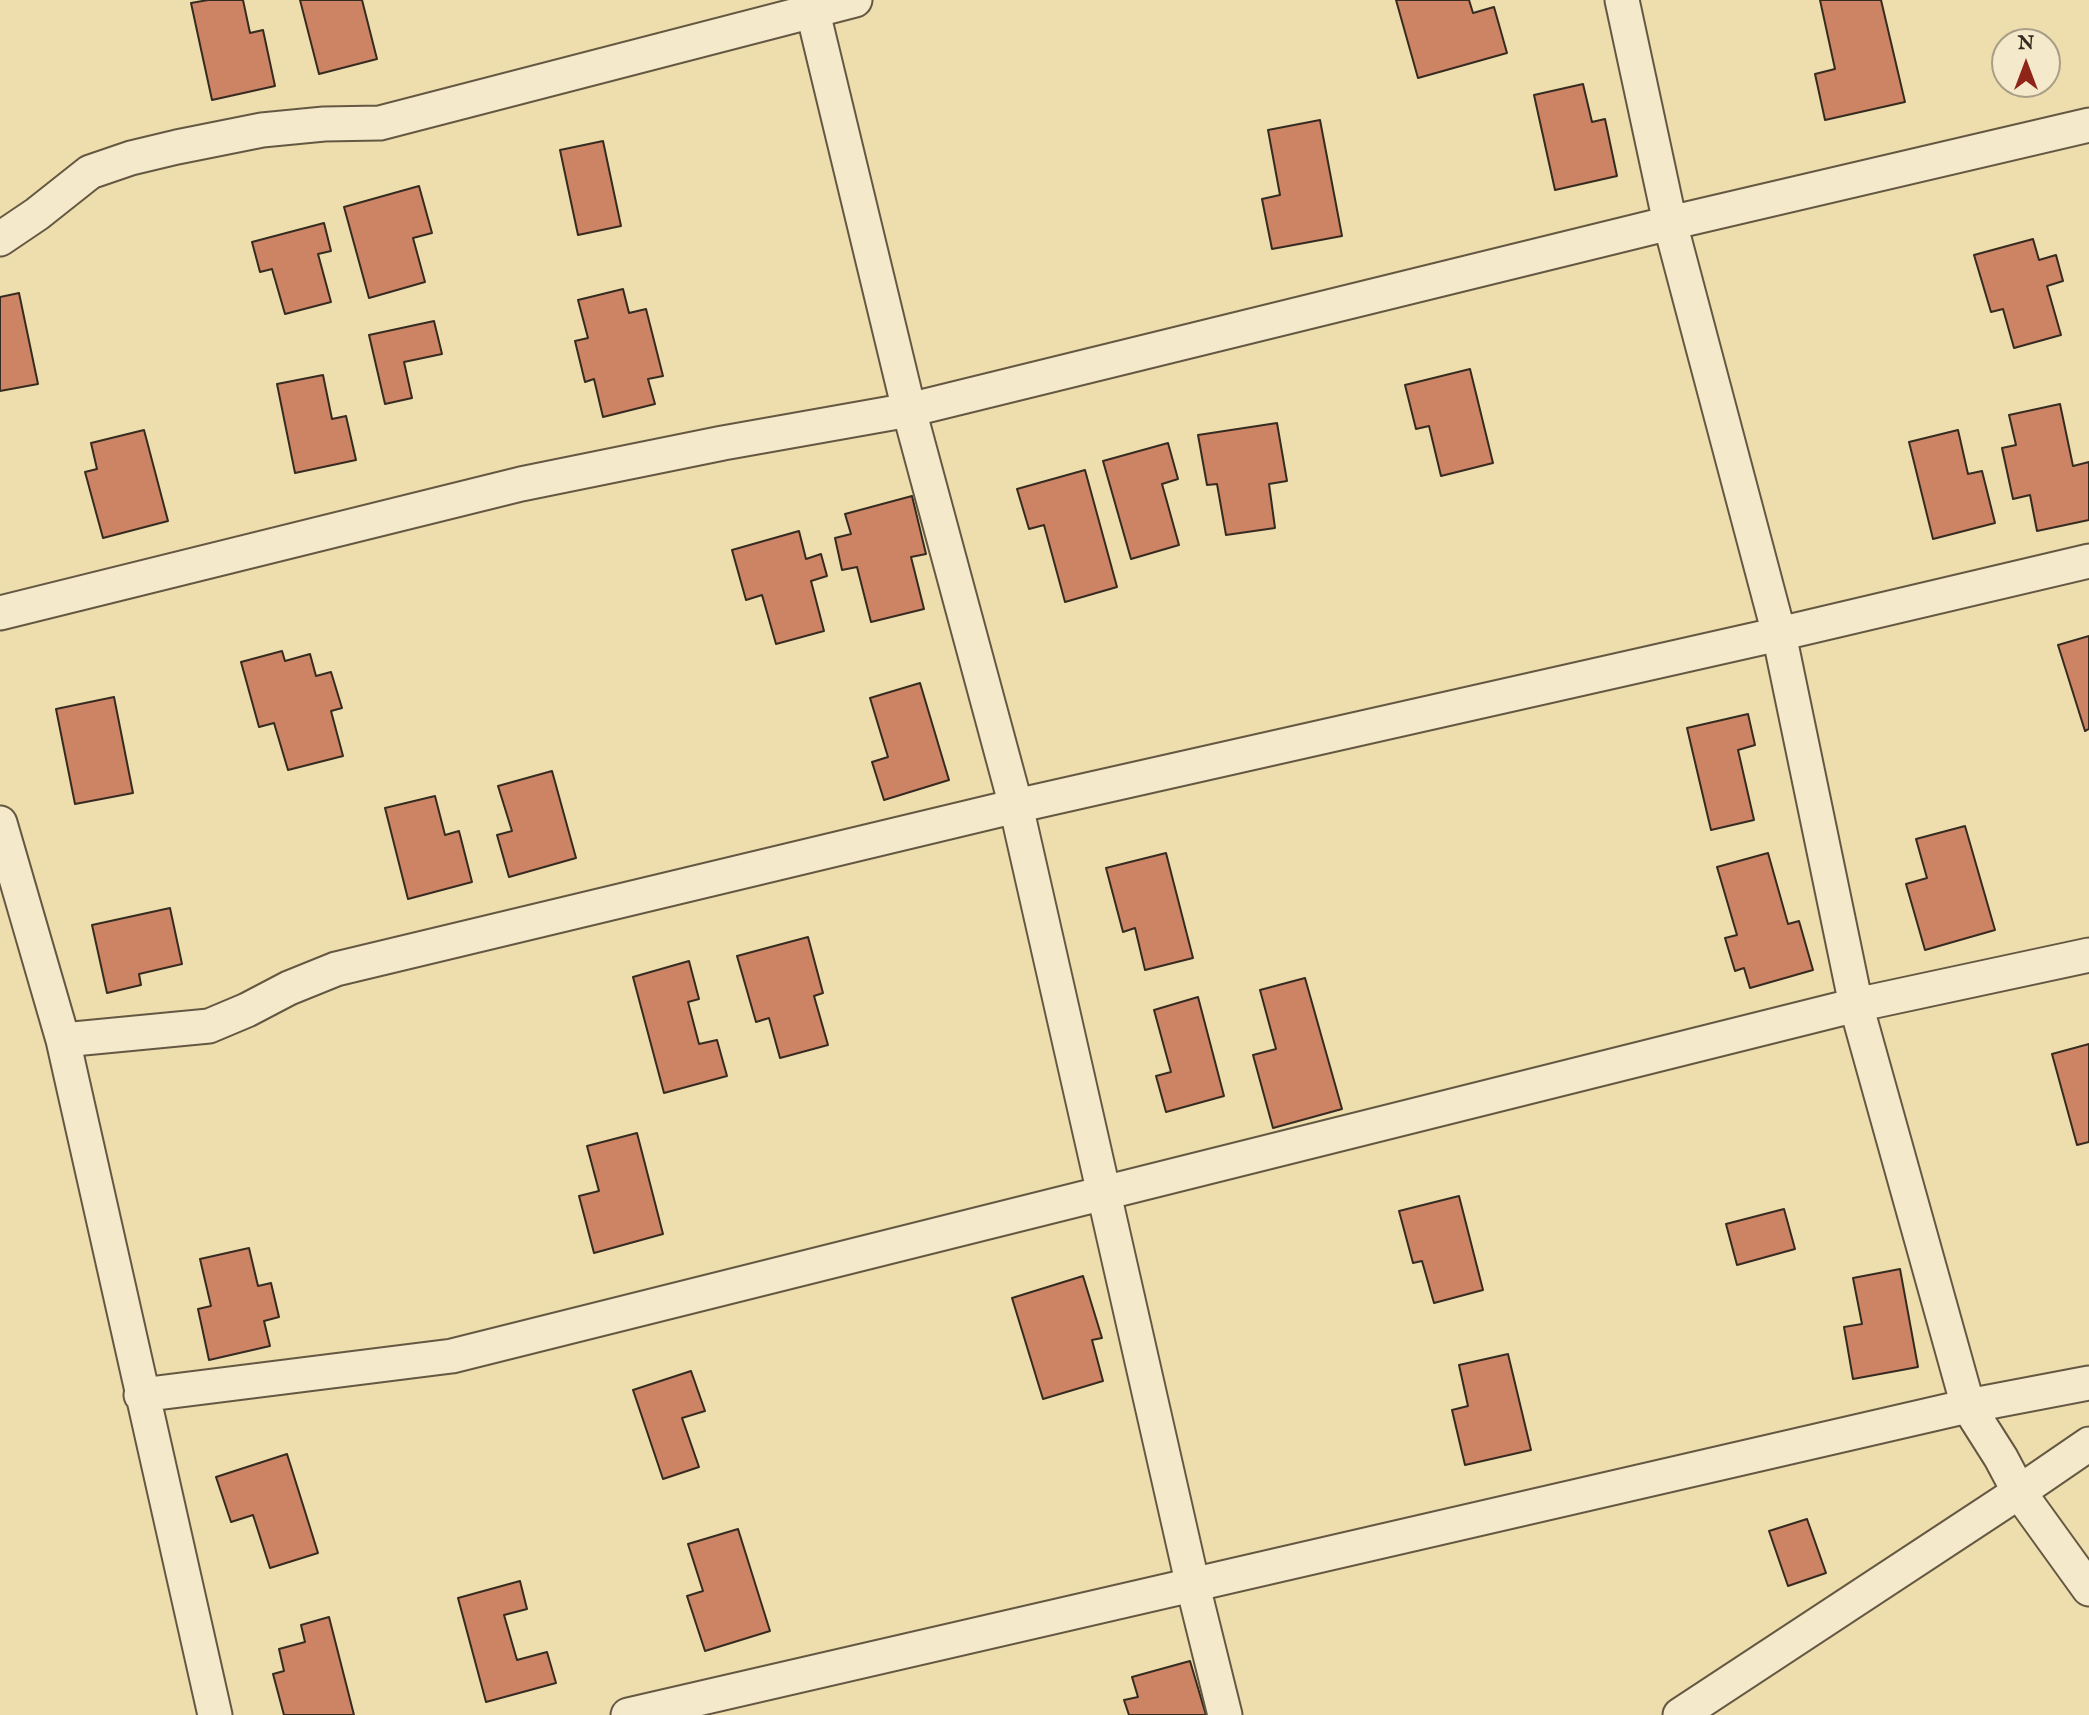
<!DOCTYPE html>
<style>
body{margin:0}
#map{position:relative;width:2089px;height:1715px;overflow:hidden;background:#eeddad;font-family:"IM FELL English",serif}
canvas{display:block}
.north{position:absolute;left:1991px;top:28px;width:70px;height:70px;box-sizing:border-box;background:#f4e9ca;border:2px solid #a89d86;border-radius:50%;rotate:0deg;font-size:19px;font-weight:700;line-height:28px;text-align:center;color:#362b20}
.north::after{content:'';display:block;margin:auto;width:24px;height:32px;background:#8f2418;clip-path:polygon(50% 0,100% 100%,50% 72%,0 100%)}
</style>
<div id="map">
<canvas width="2089" height="1715"></canvas>
<div class="north">N</div>
</div>
<script>
const ctx = document.querySelector('canvas').getContext('2d');
ctx.lineJoin = 'round';
function fillPath(path, color) { ctx.fillStyle = color; ctx.fill(path, 'evenodd'); }
const shape = rows => new Path2D(rows.map(r => 'M' + r).join(''));
function stroke(path, color, width, dash) { ctx.strokeStyle = color; ctx.lineWidth = width; ctx.lineCap = dash ? 'butt' : 'round'; ctx.setLineDash(dash || []); ctx.stroke(path); }
const building = shape([
 [208,0,243,0,250,33,263,30,275,86,212,100,191,3,208,0],
 [300,0,362,0,377,59,319,74,300,0],
 [1396,0,1469,0,1473,13,1494,7,1507,53,1418,78,1396,0],
 [1820,0,1881,0,1905,102,1825,120,1815,74,1835,69,1820,0],
 [1583,84,1592,122,1605,119,1617,176,1555,190,1534,95,1583,84],
 [1320,120,1342,236,1272,249,1262,199,1280,195,1268,130,1320,120],
 [603,141,621,226,578,235,560,150,603,141],
 [419,186,432,233,413,238,425,282,369,298,344,207,419,186],
 [324,223,331,251,318,254,331,302,285,314,272,269,260,272,252,242,324,223],
 [2033,239,2039,260,2056,255,2063,281,2047,286,2061,335,2014,348,2003,309,1991,312,1974,255,2033,239],
 [623,289,629,313,646,309,663,376,648,379,655,404,603,417,594,379,585,382,575,341,588,338,578,300,623,289],
 [19,293,38,384,0,391,0,297,19,293],
 [434,321,442,354,404,362,412,398,385,404,369,335,434,321],
 [1470,369,1493,463,1441,476,1429,426,1416,429,1405,385,1470,369],
 [323,375,332,419,346,416,356,460,295,473,277,384,323,375],
 [2060,404,2073,466,2089,462,2089,520,2037,531,2030,495,2013,499,2002,448,2016,445,2009,415,2060,404],
 [1277,423,1287,481,1269,484,1275,528,1226,535,1217,484,1207,485,1198,435,1277,423],
 [144,430,168,521,103,538,85,472,97,469,91,443,144,430],
 [1958,430,1968,474,1982,471,1995,523,1933,539,1909,442,1958,430],
 [1168,443,1178,479,1162,484,1179,545,1131,559,1103,461,1168,443],
 [1085,470,1117,587,1065,602,1044,525,1029,529,1017,489,1085,470],
 [912,496,926,554,911,557,924,609,871,622,857,567,842,570,835,538,851,534,845,514,912,496],
 [799,531,806,559,821,554,827,576,811,581,824,631,776,644,762,595,746,600,732,550,799,531],
 [2089,636,2089,729,2085,731,2058,645,2089,636],
 [282,651,285,661,310,654,316,676,331,672,342,708,331,711,343,756,288,770,274,723,259,727,241,662,282,651],
 [920,683,949,780,884,800,872,762,888,757,870,698,920,683],
 [114,697,133,793,75,804,56,709,114,697],
 [1748,714,1755,745,1738,750,1754,820,1711,830,1687,728,1748,714],
 [552,771,576,858,509,877,497,835,512,831,498,786,552,771],
 [435,796,445,835,459,831,472,882,408,899,385,808,435,796],
 [1965,826,1995,930,1925,950,1906,884,1927,878,1916,839,1965,826],
 [1166,853,1193,958,1145,970,1135,928,1123,932,1106,868,1166,853],
 [1768,853,1788,924,1799,921,1813,970,1750,988,1744,968,1735,971,1725,938,1737,935,1717,867,1768,853],
 [170,908,182,964,139,974,141,985,107,993,92,925,170,908],
 [808,937,823,993,814,996,828,1045,780,1058,769,1018,756,1022,737,956,808,937],
 [689,961,699,999,688,1002,699,1044,717,1040,727,1076,664,1093,633,977,689,961],
 [1305,978,1342,1109,1273,1128,1253,1055,1276,1049,1260,990,1305,978],
 [1198,997,1224,1096,1166,1112,1156,1076,1171,1072,1154,1010,1198,997],
 [2089,1044,2089,1142,2077,1145,2052,1054,2089,1044],
 [637,1133,663,1234,594,1253,579,1196,599,1191,587,1146,637,1133],
 [1459,1196,1483,1290,1434,1303,1422,1261,1413,1263,1399,1211,1459,1196],
 [1784,1209,1795,1249,1737,1265,1726,1224,1784,1209],
 [249,1248,258,1286,271,1283,279,1317,264,1321,270,1346,209,1360,198,1309,211,1306,200,1259,249,1248],
 [1900,1269,1918,1367,1853,1379,1844,1327,1862,1324,1853,1278,1900,1269],
 [1083,1276,1102,1338,1092,1340,1103,1381,1043,1399,1012,1298,1083,1276],
 [1508,1354,1531,1450,1465,1465,1452,1410,1468,1406,1459,1365,1508,1354],
 [691,1371,705,1411,682,1418,699,1467,663,1479,633,1390,691,1371],
 [287,1454,318,1553,270,1568,253,1515,231,1522,216,1477,287,1454],
 [1807,1519,1826,1573,1788,1586,1769,1531,1807,1519],
 [738,1529,770,1631,705,1651,687,1596,703,1591,688,1544,738,1529],
 [520,1581,527,1609,504,1615,517,1660,547,1652,556,1683,486,1702,458,1598,520,1581],
 [329,1617,354,1715,284,1715,273,1674,284,1671,279,1649,305,1642,301,1625,329,1617],
 [1190,1661,1206,1715,1129,1715,1124,1700,1138,1697,1132,1677,1190,1661]
]);
const street = shape([
 [810,0,909,410,1016,806,1193,1586,1225,1715],
 [1622,0,1670,223,1779,634,1856,1005,1968,1406,2001,1458,2019,1492,2089,1589],
 [0,239,37,214,90,172,131,158,177,147,262,130,324,124,380,123,855,0],
 [0,613,521,484,723,443,909,410,1670,223,2089,125],
 [0,823,63,1040,215,1715],
 [63,1040,209,1026,247,1010,289,988,336,969,1016,806,1779,634,2089,561],
 [141,1395,452,1356,1856,1005,2089,955],
 [628,1715,1968,1406,2089,1383],
 [1680,1715,2019,1492,2089,1444]
]);
fillPath(building, '#cc8465');
stroke(building, '#362b20', 2);
stroke(street, '#645843', 37);
stroke(street, '#f4e9ca', 33);
</script>
